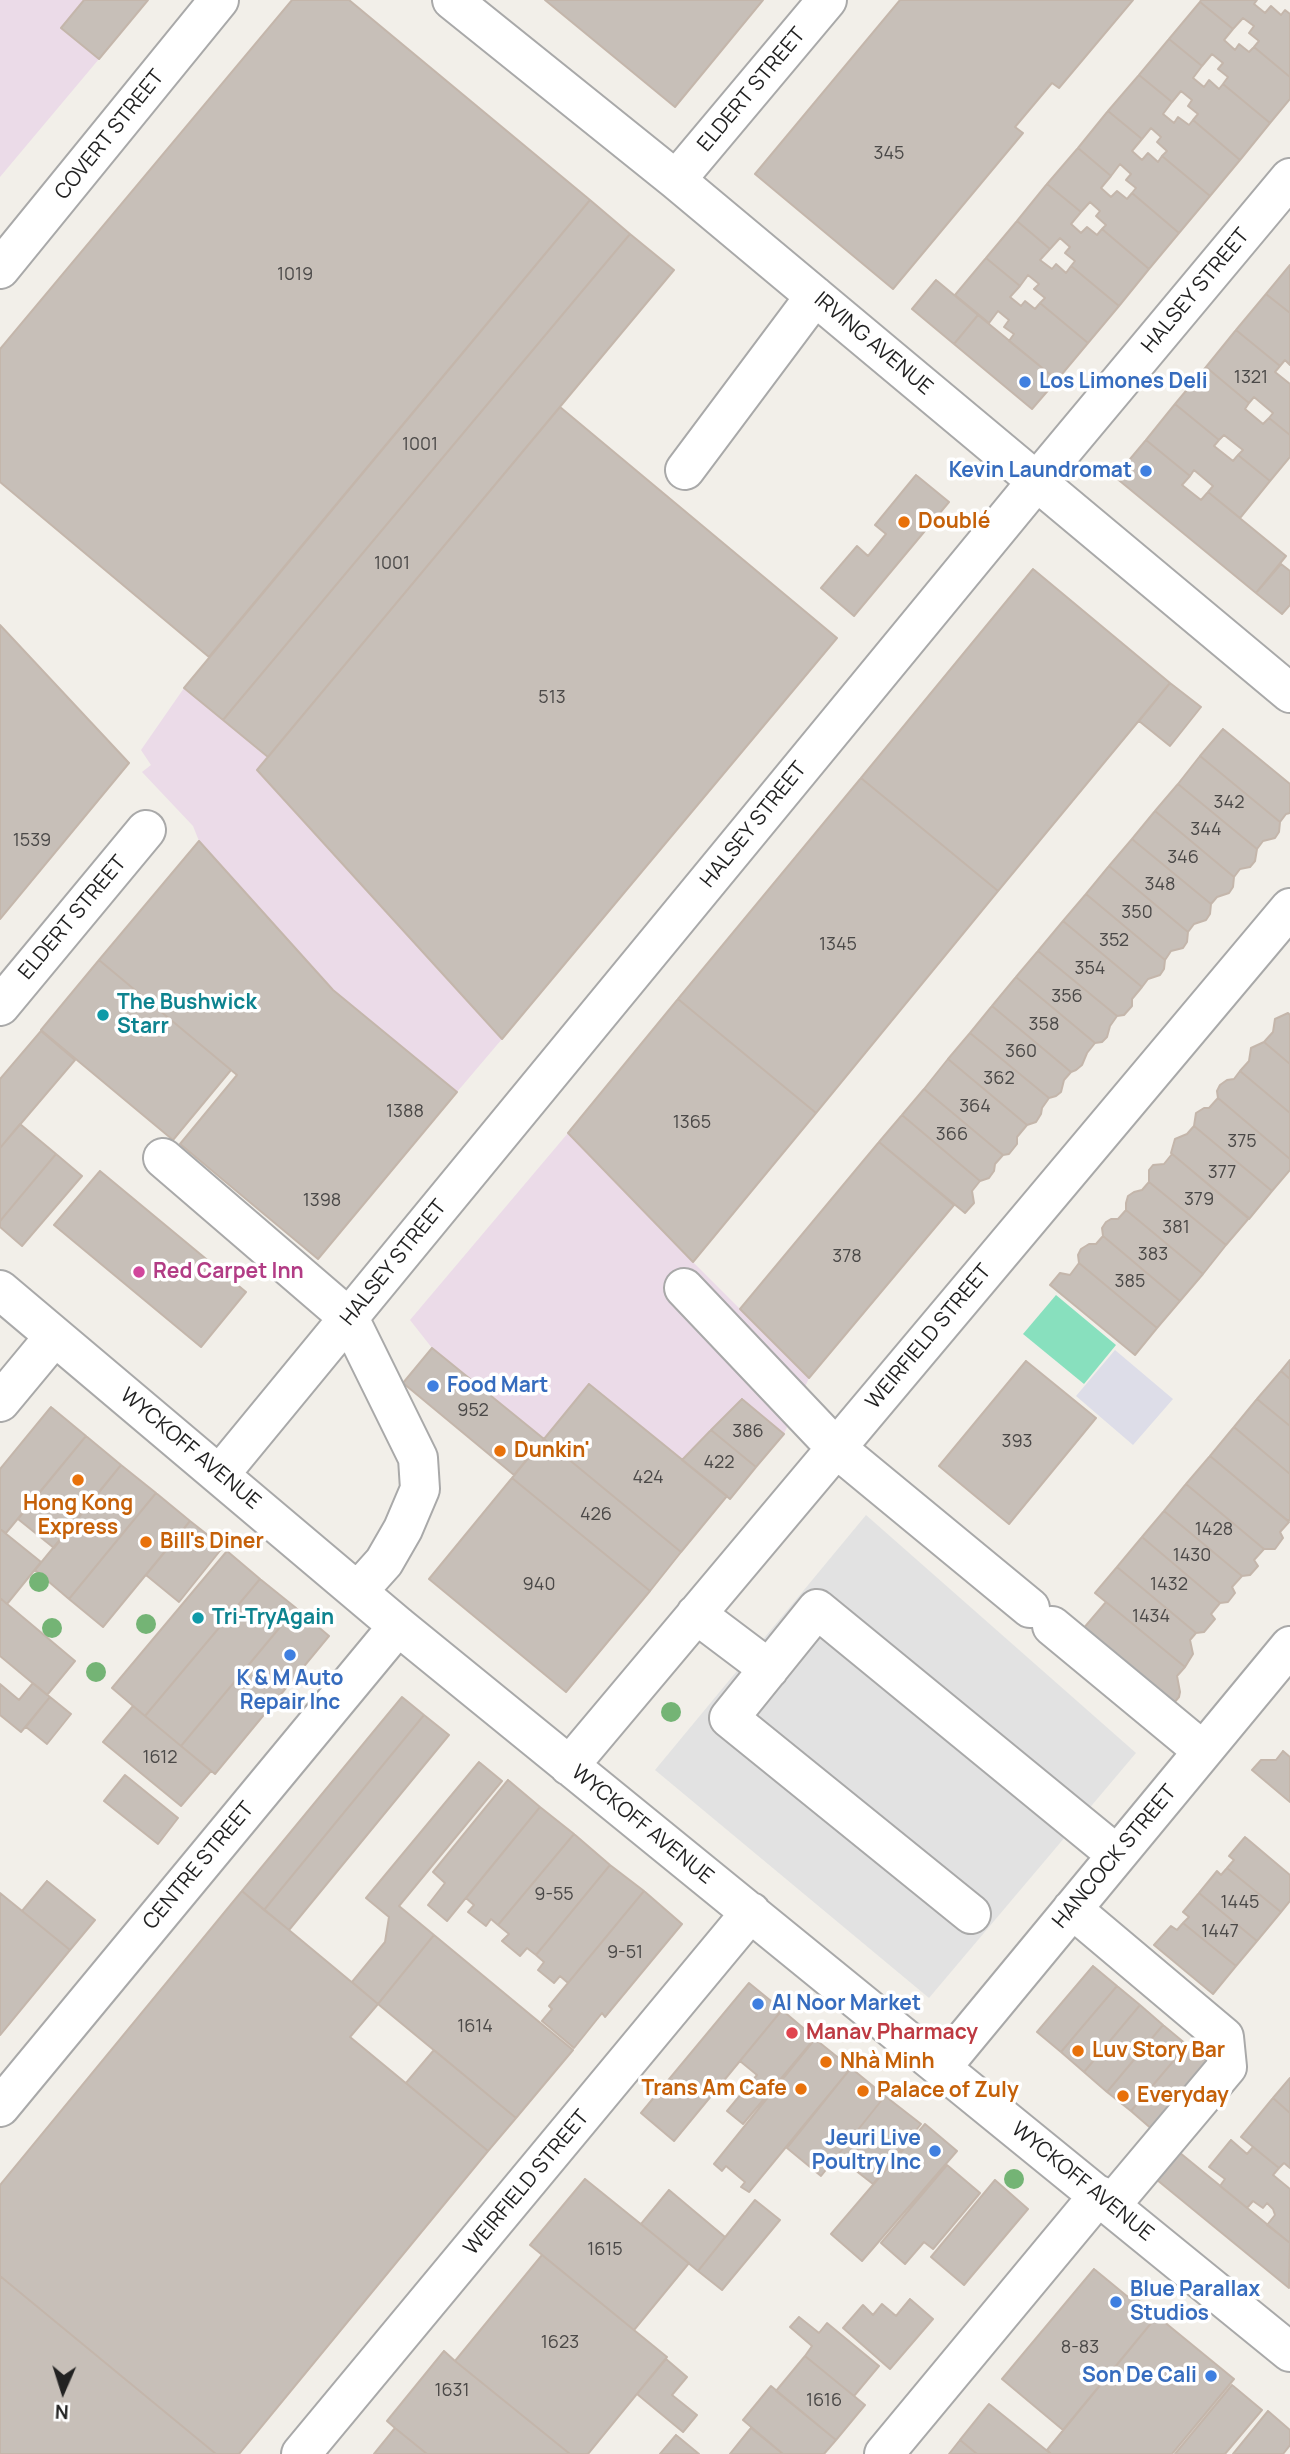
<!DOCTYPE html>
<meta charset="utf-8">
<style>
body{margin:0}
#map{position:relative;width:1290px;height:2454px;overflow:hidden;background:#f2efe9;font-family:Manrope,sans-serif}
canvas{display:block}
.north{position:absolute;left:28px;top:2356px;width:70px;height:70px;-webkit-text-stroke:5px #fff;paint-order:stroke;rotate:183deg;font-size:19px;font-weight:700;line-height:28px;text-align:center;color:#222}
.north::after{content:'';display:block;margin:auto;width:24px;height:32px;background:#222;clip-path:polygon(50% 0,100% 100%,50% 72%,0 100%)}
</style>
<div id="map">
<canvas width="1290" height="2454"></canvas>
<div class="north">N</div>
</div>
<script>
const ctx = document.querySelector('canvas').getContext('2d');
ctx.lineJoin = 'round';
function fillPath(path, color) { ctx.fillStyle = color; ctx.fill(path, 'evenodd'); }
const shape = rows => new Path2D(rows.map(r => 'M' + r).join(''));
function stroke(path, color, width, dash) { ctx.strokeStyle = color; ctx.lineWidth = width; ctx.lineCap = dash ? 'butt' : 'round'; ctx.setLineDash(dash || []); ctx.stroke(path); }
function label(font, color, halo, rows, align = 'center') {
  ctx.font = font + ' Manrope,sans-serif'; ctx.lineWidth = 7; ctx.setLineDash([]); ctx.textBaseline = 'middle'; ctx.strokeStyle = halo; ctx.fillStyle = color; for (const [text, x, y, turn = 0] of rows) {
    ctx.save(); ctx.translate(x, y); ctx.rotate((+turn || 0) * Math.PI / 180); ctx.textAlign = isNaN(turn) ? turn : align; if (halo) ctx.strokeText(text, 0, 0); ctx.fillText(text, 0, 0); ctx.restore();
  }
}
const industrial = shape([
 [0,0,84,0,61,28,99,59,0,177],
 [184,688,268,757,257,770,502,1039,457,1092,333,990,199,841,193,826,142,772,151,765,141,750],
 [568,1133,693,1262,809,1378,784,1434,742,1399,682,1460,544,1439,432,1348,410,1320]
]);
const pitch = shape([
 [1056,1295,1116,1345,1084,1384,1023,1334]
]);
const parking = shape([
 [866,1515,1136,1753,929,1998,655,1770]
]);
const plaza = shape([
 [1115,1350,1173,1399,1133,1445,1076,1396]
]);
const building = shape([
 [84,0,148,0,99,59,61,28,84,0],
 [292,0,349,0,590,200,209,657,0,482,0,349,292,0],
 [545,0,763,0,675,107,545,0],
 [900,0,1133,0,1059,88,1052,83,1015,127,1023,133,893,289,755,174,900,0],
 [1201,0,1257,0,1254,4,1265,13,1271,6,1281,15,1285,10,1290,14,1290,77,1254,47,1259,41,1249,33,1254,26,1243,18,1233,29,1200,2,1201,0],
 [1200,2,1233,29,1224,40,1235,50,1239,44,1249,52,1254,47,1290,77,1290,99,1270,123,1223,84,1228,77,1218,69,1223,63,1212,54,1202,66,1169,39,1200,2],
 [1169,39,1202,66,1193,78,1204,87,1209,80,1219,89,1223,84,1270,123,1240,160,1193,120,1198,114,1188,106,1192,100,1181,91,1172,102,1139,75,1169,39],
 [1139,75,1172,102,1163,114,1174,123,1178,117,1189,125,1193,120,1240,160,1210,196,1162,156,1167,151,1157,142,1161,137,1151,128,1142,139,1108,111,1139,75],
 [1108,111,1142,139,1132,151,1142,160,1148,153,1158,162,1162,156,1210,196,1179,233,1132,193,1136,188,1126,180,1131,174,1120,164,1111,176,1078,148,1108,111],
 [1078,148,1111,176,1101,188,1111,197,1117,191,1127,199,1132,193,1179,233,1149,269,1102,229,1106,225,1096,216,1100,211,1090,202,1081,212,1047,184,1078,148],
 [1047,184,1081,212,1071,224,1081,233,1087,227,1097,235,1102,229,1149,269,1119,306,1071,266,1075,261,1065,253,1070,247,1060,238,1050,249,1017,221,1047,184],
 [590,200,630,234,223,720,184,688,590,200],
 [1017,221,1050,249,1040,260,1052,269,1056,264,1066,273,1071,266,1119,306,1088,343,1040,303,1045,298,1034,289,1039,284,1028,275,1020,286,986,258,1017,221],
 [630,234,674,270,268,757,223,720,630,234],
 [986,258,1020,286,1010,297,1021,306,1025,301,1035,309,1040,303,1088,343,1057,380,1009,341,1014,334,1004,327,1009,320,998,311,989,323,955,295,986,258],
 [1290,265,1290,313,1266,294,1290,265],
 [936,280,978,315,954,344,912,309,936,280],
 [1266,294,1290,313,1290,365,1285,360,1280,366,1236,330,1266,294],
 [978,315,1057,380,1032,409,954,344,978,315],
 [1236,330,1280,366,1275,372,1290,384,1290,435,1269,418,1273,413,1254,397,1249,403,1206,367,1236,330],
 [1206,367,1249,403,1245,409,1263,424,1269,418,1290,435,1290,457,1270,481,1238,455,1243,450,1224,435,1219,440,1175,404,1206,367],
 [1175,404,1219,440,1214,446,1233,461,1238,455,1270,481,1240,518,1208,492,1213,486,1194,470,1190,476,1146,440,1175,404],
 [560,407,837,638,502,1039,257,770,560,407],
 [1146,440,1190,476,1182,485,1201,500,1208,492,1286,556,1256,593,1115,477,1146,440],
 [916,475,949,502,854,616,821,588,857,546,868,556,886,534,875,525,916,475],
 [1281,564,1290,571,1290,605,1282,614,1256,593,1281,564],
 [1033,569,1170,683,998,891,861,778,1033,569],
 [0,625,129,763,0,919,0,625],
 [1170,683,1201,707,1170,746,1139,721,1170,683],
 [1223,729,1290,784,1290,813,1286,814,1280,822,1200,756,1223,729],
 [1200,756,1280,822,1279,832,1275,838,1263,841,1257,849,1178,784,1200,756],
 [861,778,998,891,816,1113,678,999,861,778],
 [1178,784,1257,849,1255,861,1250,867,1240,869,1234,877,1155,811,1178,784],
 [1155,811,1234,877,1233,887,1229,893,1217,897,1211,904,1132,839,1155,811],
 [1132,839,1211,904,1210,914,1206,920,1194,924,1188,932,1109,866,1132,839],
 [199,841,333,990,457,1092,318,1259,180,1144,237,1075,99,960,199,841],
 [1109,866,1188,932,1187,942,1183,948,1171,951,1165,960,1086,894,1109,866],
 [1086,894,1165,960,1164,969,1160,975,1148,979,1142,987,1063,921,1086,894],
 [1063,921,1142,987,1132,999,1132,1006,1124,1015,1117,1016,1038,951,1063,921],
 [1038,951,1117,1016,1110,1026,1107,1037,1102,1042,1095,1043,1016,977,1038,951],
 [99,960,231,1070,173,1140,41,1030,99,960],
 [1016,977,1095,1043,1087,1053,1082,1065,1076,1070,1071,1072,992,1006,1016,977],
 [678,999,816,1113,693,1262,568,1133,678,999],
 [992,1006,1071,1072,1064,1080,1061,1092,1056,1096,1049,1098,970,1033,992,1006],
 [1288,1013,1290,1015,1290,1064,1264,1042,1273,1032,1275,1019,1288,1013],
 [41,1031,75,1060,0,1148,0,1079,41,1031],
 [970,1033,1049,1098,1042,1108,1041,1114,1036,1122,1027,1125,948,1059,970,1033],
 [1264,1042,1290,1064,1290,1113,1240,1071,1249,1061,1251,1048,1264,1042],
 [948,1059,1027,1125,1017,1137,1017,1144,1009,1154,1003,1155,924,1089,948,1059],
 [1240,1071,1290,1113,1290,1159,1218,1098,1217,1091,1220,1085,1227,1080,1234,1079,1240,1071],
 [924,1089,1003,1155,995,1164,994,1171,989,1178,980,1181,902,1115,924,1089],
 [1218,1098,1290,1159,1290,1170,1272,1191,1194,1126,1196,1113,1204,1108,1209,1108,1218,1098],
 [902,1115,980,1181,972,1191,974,1203,965,1213,879,1142,902,1115],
 [20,1124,56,1154,0,1221,0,1148,20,1124],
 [1194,1126,1272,1191,1249,1219,1171,1153,1175,1139,1187,1134,1194,1126],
 [879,1142,954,1205,809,1378,740,1309,879,1142],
 [56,1154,82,1176,22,1246,0,1227,0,1221,56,1154],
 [1172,1154,1249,1218,1226,1245,1149,1182,1149,1170,1153,1165,1164,1164,1172,1154],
 [100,1171,246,1292,201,1347,54,1225,100,1171],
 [1149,1182,1226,1245,1203,1274,1126,1210,1126,1203,1128,1196,1134,1192,1142,1190,1149,1182],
 [1126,1210,1203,1274,1180,1301,1103,1236,1102,1228,1106,1222,1111,1219,1118,1219,1126,1210],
 [1103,1236,1180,1301,1157,1328,1079,1263,1078,1255,1081,1249,1089,1244,1096,1244,1103,1236],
 [1079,1263,1157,1328,1135,1355,1050,1285,1060,1273,1070,1275,1079,1263],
 [432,1348,544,1439,514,1475,403,1383,432,1348],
 [1290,1360,1290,1379,1281,1371,1290,1360],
 [1026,1361,1096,1418,1009,1524,939,1466,1026,1361],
 [1281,1371,1290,1379,1290,1426,1257,1399,1281,1371],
 [589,1384,727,1496,681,1552,544,1439,589,1384],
 [742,1399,784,1434,756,1467,711,1430,742,1399],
 [1257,1399,1290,1426,1290,1474,1234,1427,1257,1399],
 [51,1407,86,1436,6,1533,0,1529,0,1469,51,1407],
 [1234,1427,1290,1474,1290,1520,1287,1520,1210,1456,1234,1427],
 [711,1430,756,1467,730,1499,682,1460,711,1430],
 [86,1436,121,1465,54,1548,18,1519,86,1436],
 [544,1439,681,1552,650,1591,512,1478,544,1439],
 [1210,1456,1289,1522,1280,1532,1283,1538,1275,1549,1264,1549,1186,1484,1210,1456],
 [121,1465,156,1493,69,1599,35,1570,121,1465],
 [512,1478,650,1591,566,1692,429,1579,512,1478],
 [1186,1484,1264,1549,1254,1560,1258,1566,1250,1575,1242,1576,1164,1511,1186,1484],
 [156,1493,190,1521,103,1627,69,1599,156,1493],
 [1164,1511,1242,1576,1232,1587,1235,1593,1228,1602,1220,1603,1142,1537,1164,1511],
 [190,1521,223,1547,179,1602,146,1575,190,1521],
 [0,1529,41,1562,7,1604,0,1598,0,1529],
 [1142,1537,1220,1603,1211,1614,1215,1619,1204,1632,1196,1633,1117,1567,1142,1537],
 [227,1551,260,1579,145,1716,112,1688,227,1551],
 [1117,1567,1196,1633,1190,1640,1193,1654,1185,1667,1095,1593,1117,1567],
 [260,1579,296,1608,181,1746,145,1716,260,1579],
 [0,1598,75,1661,47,1695,0,1656,0,1598],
 [1106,1602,1185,1667,1177,1676,1180,1692,1179,1697,1173,1704,1083,1629,1106,1602],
 [296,1608,329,1636,215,1774,181,1746,296,1608],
 [33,1683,50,1697,21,1732,0,1715,0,1684,19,1700,33,1683],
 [50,1697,71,1714,47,1744,26,1727,50,1697],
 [402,1697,424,1715,264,1910,242,1891,402,1697],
 [133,1706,211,1771,181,1806,103,1742,133,1706],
 [424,1715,449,1735,289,1930,264,1910,424,1715],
 [1283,1751,1290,1757,1290,1802,1252,1770,1261,1760,1276,1760,1283,1751],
 [479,1762,502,1781,399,1906,434,1935,378,2004,352,1982,385,1942,389,1917,366,1898,479,1762],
 [125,1775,178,1818,158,1844,104,1801,125,1775],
 [508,1780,540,1807,447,1921,428,1905,445,1883,433,1872,508,1780],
 [540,1807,574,1834,498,1925,491,1919,486,1926,468,1912,474,1905,466,1898,540,1807],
 [574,1834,610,1865,536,1955,527,1948,520,1956,502,1941,509,1934,498,1925,574,1834],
 [1245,1837,1290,1875,1290,1901,1281,1912,1227,1868,1234,1860,1229,1856,1245,1837],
 [610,1865,644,1891,568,1983,560,1976,554,1983,538,1970,544,1962,536,1955,610,1865],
 [1227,1868,1281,1912,1257,1941,1199,1893,1217,1871,1221,1875,1227,1868],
 [47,1881,95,1920,70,1950,22,1911,47,1881],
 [242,1891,378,2004,350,2037,488,2151,239,2454,216,2454,0,2276,0,2185,242,1891],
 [644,1891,682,1924,605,2017,602,2013,574,2048,542,2021,552,2009,549,2006,644,1891],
 [0,1893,70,1950,0,2035,0,1893],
 [1199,1893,1257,1941,1236,1966,1183,1923,1189,1917,1183,1912,1199,1893],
 [1183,1923,1236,1966,1213,1994,1154,1945,1171,1926,1177,1930,1183,1923],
 [434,1935,573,2050,516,2118,378,2004,434,1935],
 [1093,1966,1117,1986,1061,2052,1037,2032,1093,1966],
 [749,1983,782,2010,674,2141,641,2113,749,1983],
 [1117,1986,1140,2005,1084,2072,1061,2052,1117,1986],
 [1140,2005,1163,2025,1107,2092,1084,2072,1140,2005],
 [782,2010,815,2038,743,2124,727,2111,757,2075,740,2061,782,2010],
 [1163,2025,1187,2045,1131,2111,1107,2092,1163,2025],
 [815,2039,851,2068,749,2192,741,2187,745,2182,726,2166,722,2171,714,2164,815,2039],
 [1187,2045,1211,2064,1154,2131,1131,2111,1187,2045],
 [434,2050,516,2118,488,2151,406,2083,434,2050],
 [851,2068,885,2096,821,2176,787,2148,851,2068],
 [1290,2078,1290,2113,1273,2098,1290,2078],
 [885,2096,921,2124,873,2184,837,2156,885,2096],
 [1273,2098,1290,2113,1290,2168,1284,2163,1279,2168,1241,2137,1273,2098],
 [925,2124,957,2151,862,2261,831,2234,925,2124],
 [1231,2140,1247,2154,1253,2147,1279,2168,1273,2175,1290,2189,1290,2243,1267,2225,1275,2215,1273,2209,1267,2203,1263,2208,1253,2201,1247,2208,1220,2186,1225,2179,1209,2167,1231,2140],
 [1174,2148,1290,2243,1289,2288,1151,2175,1174,2148],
 [947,2165,980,2193,933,2249,924,2242,905,2264,881,2243,947,2165],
 [585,2179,689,2263,634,2330,530,2245,585,2179],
 [995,2180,1028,2209,964,2285,931,2257,995,2180],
 [669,2190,725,2237,698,2271,641,2224,669,2190],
 [755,2200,780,2220,722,2290,698,2271,755,2200],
 [542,2255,667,2357,588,2454,570,2454,455,2361,542,2255],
 [1094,2269,1128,2297,1131,2294,1157,2316,1063,2430,1002,2379,1094,2269],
 [0,2276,216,2454,0,2454,0,2276],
 [910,2299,933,2319,890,2369,843,2328,863,2305,873,2315,882,2304,896,2316,910,2299],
 [1157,2316,1234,2379,1172,2454,1051,2454,1047,2450,1157,2316],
 [799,2317,819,2333,827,2323,879,2366,854,2396,805,2356,812,2346,790,2327,799,2317],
 [444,2351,455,2361,570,2454,427,2454,395,2428,387,2421,444,2351],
 [805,2356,865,2405,836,2440,776,2391,805,2356],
 [666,2359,687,2377,672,2395,697,2415,683,2432,637,2394,666,2359],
 [1232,2385,1262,2410,1225,2454,1175,2454,1232,2385],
 [771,2386,836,2440,824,2454,783,2454,743,2420,771,2386],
 [989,2404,1051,2454,977,2454,960,2440,989,2404],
 [1268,2411,1290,2430,1290,2445,1283,2454,1233,2454,1268,2411],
 [395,2428,427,2454,374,2454,395,2428],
 [751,2428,783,2454,730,2454,751,2428],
 [676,2435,699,2454,660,2454,676,2435],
 [960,2440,977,2454,949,2454,960,2440]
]);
const minor = shape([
 [452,0,676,180,1290,693],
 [676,180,827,0],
 [0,269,219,0],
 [685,470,815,296],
 [0,1006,146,830],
 [163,1158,349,1318,418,1458,420,1489,403,1529,384,1562,358,1591],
 [684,1288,836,1448,1030,1608],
 [0,1290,398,1626,1290,2352],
 [0,1402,54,1337],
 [220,1474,1037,481,1290,178],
 [696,1614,769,1669],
 [1052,1626,1203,1751],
 [569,1766,1290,908],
 [1072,1909,1224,2037,1227,2067,1111,2205],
 [971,1914,729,1718,817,1609,1117,1855],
 [941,2068,1290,1646],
 [0,2107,398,1626],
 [301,2454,751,1912],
 [884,2454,1099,2195]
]);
const trees = [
 [39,1582],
 [146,1624],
 [52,1628],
 [96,1672],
 [671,1712],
 [1014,2179]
];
const markers = [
 [1025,382,7,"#3f7fe0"],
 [1146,471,7,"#3f7fe0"],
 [904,522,7,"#e8710a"],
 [103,1015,7,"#0f9aa8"],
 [139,1272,7,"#d1479c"],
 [433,1386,7,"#3f7fe0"],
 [500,1451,7,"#e8710a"],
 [78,1480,7,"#e8710a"],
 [146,1542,7,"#e8710a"],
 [198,1618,7,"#0f9aa8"],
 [290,1655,7,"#3f7fe0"],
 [758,2004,7,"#3f7fe0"],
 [792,2033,7,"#e0444e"],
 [1078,2051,7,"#e8710a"],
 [826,2062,7,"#e8710a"],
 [801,2089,7,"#e8710a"],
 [863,2091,7,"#e8710a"],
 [1123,2096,7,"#e8710a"],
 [935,2151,7,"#3f7fe0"],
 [1116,2302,7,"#3f7fe0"],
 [1211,2376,7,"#3f7fe0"]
];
const numberNames = [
 ["345",889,154],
 ["1019",295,275],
 ["1321",1251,378],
 ["1001",420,445],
 ["1001",392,564],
 ["513",552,698],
 ["342",1229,803],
 ["344",1206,830],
 ["1539",32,841],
 ["346",1183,858],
 ["348",1160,885],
 ["350",1137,913],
 ["352",1114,941],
 ["1345",838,945],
 ["354",1090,969],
 ["356",1067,997],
 ["358",1044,1025],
 ["360",1021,1052],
 ["362",999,1079],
 ["364",975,1107],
 ["1388",405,1112],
 ["1365",692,1123],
 ["366",952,1135],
 ["375",1242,1142],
 ["377",1222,1173],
 ["379",1199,1200],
 ["1398",322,1201],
 ["381",1176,1228],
 ["383",1153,1255],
 ["378",847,1257],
 ["385",1130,1282],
 ["952",473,1411],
 ["386",748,1432],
 ["393",1017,1442],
 ["422",719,1463],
 ["424",648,1478],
 ["426",596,1515],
 ["1428",1214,1530],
 ["1430",1192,1556],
 ["940",539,1585],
 ["1432",1169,1585],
 ["1434",1151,1617],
 ["1612",160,1758],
 ["9-55",554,1895],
 ["1445",1240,1903],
 ["1447",1220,1932],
 ["9-51",625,1953],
 ["1614",475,2027],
 ["1615",605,2250],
 ["1623",560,2343],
 ["8-83",1080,2348],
 ["1631",452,2391],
 ["1616",824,2401]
];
const streetNames = [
 ["ELDERT STREET",752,90,-50],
 ["COVERT STREET",110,135,-51],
 ["HALSEY STREET",1196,291,-50],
 ["IRVING AVENUE",873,344,40],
 ["HALSEY STREET",754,825,-51],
 ["ELDERT STREET",73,918,-50],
 ["HALSEY STREET",394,1263,-51],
 ["WEIRFIELD STREET",929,1337,-50],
 ["WYCKOFF AVENUE",190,1449,40],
 ["WYCKOFF AVENUE",642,1825,39],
 ["HANCOCK STREET",1115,1857,-50],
 ["CENTRE STREET",199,1866,-50],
 ["WYCKOFF AVENUE",1082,2182,39],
 ["WEIRFIELD STREET",527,2183,-50]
];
const shopNames = [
 ["Los Limones Deli",1039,382],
 ["Kevin Laundromat",1132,471,"right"],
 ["Food Mart",447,1386],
 ["K & M Auto",290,1679,"center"],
 ["Repair Inc",290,1703,"center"],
 ["Al Noor Market",772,2004],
 ["Jeuri Live",921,2139,"right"],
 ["Poultry Inc",921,2163,"right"],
 ["Blue Parallax",1130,2290],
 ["Studios",1130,2314],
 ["Son De Cali",1197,2376,"right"]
];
const foodNames = [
 ["Doublé",918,522],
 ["Dunkin'",514,1451],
 ["Hong Kong",78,1504,"center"],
 ["Express",78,1528,"center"],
 ["Bill's Diner",160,1542],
 ["Luv Story Bar",1092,2051],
 ["Nhà Minh",840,2062],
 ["Trans Am Cafe",787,2089,"right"],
 ["Palace of Zuly",877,2091],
 ["Everyday",1137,2096]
];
const cultureNames = [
 ["The Bushwick",117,1003],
 ["Starr",117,1027],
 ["Tri-TryAgain",212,1618]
];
const hotelNames = [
 ["Red Carpet Inn",153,1272]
];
const healthNames = [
 ["Manav Pharmacy",806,2033]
];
fillPath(industrial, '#ebdbe8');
fillPath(pitch, '#88e0be');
fillPath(parking, '#e2e2e2');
fillPath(plaza, '#dddde8');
fillPath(building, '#c7bfb8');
stroke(building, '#c4b6ab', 2);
stroke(minor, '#a9a9a9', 42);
stroke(minor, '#fff', 38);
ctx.fillStyle = '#74b475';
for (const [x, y] of trees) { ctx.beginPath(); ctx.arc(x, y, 10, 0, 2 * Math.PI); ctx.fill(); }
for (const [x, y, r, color] of markers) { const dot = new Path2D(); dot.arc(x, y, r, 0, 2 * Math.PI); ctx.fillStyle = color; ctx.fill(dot); stroke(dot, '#fff', 2.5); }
label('18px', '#4b4948', null, numberNames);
label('21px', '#222', '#fff', streetNames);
label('bold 21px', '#366cbe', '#fff', shopNames, 'left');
label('bold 21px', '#c56008', '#fff', foodNames, 'left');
label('bold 21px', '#0d838f', '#fff', cultureNames, 'left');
label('bold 21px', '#b23c85', '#fff', hotelNames, 'left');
label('bold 21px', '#be3a42', '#fff', healthNames, 'left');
</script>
